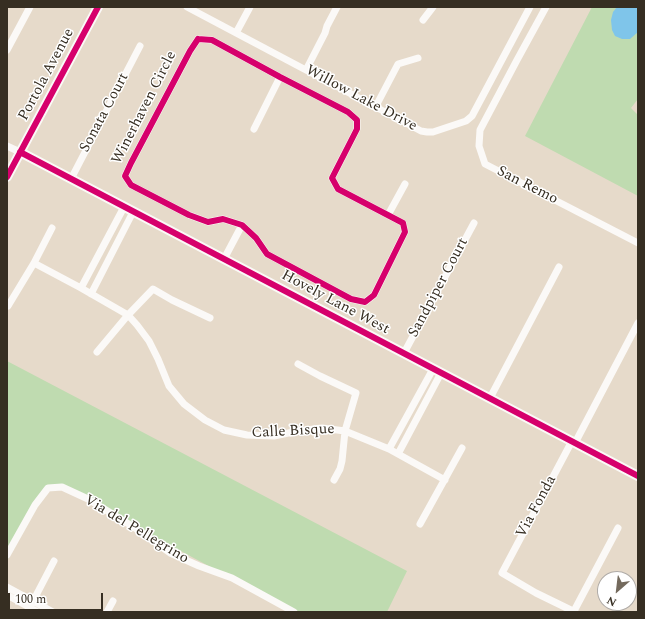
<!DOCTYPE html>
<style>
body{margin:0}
#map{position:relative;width:645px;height:619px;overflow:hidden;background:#e6daca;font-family:Spectral,serif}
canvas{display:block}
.frame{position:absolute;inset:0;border:8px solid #362e22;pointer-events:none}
.north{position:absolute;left:597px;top:571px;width:40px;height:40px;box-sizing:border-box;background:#fff;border:1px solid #afaba7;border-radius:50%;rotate:208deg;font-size:11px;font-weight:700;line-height:16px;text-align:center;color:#362e22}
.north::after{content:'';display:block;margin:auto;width:14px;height:18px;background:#746a5d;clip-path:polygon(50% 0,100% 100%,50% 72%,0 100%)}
.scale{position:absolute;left:8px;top:593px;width:95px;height:18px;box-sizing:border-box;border:2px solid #362e22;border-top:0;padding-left:5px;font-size:12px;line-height:14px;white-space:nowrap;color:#362e22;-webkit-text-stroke:3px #fff;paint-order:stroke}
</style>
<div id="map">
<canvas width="645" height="619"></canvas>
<div class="frame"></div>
<div class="north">N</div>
<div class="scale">100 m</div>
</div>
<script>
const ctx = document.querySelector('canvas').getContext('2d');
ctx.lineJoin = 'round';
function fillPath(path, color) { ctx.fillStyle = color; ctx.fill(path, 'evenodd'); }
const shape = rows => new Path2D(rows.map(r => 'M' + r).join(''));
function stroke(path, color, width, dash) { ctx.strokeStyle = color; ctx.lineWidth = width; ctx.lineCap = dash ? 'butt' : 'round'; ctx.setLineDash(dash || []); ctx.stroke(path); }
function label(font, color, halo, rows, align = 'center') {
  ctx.font = font + ' Spectral,serif'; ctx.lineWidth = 3; ctx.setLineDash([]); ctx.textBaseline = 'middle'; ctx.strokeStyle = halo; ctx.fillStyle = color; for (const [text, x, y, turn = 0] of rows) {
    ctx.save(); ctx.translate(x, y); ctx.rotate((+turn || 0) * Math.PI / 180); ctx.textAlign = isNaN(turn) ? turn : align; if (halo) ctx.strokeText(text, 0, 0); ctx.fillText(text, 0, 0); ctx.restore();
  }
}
const green = shape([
 [592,7,638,7,638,76,637,81,638,82,638,99,631,108,638,115,638,196,525,136],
 [7,361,407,571,387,612,294,612,62,487,48,488,7,561]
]);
const water = shape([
 [617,7,638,7,638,32,630,39,622,39,615,36,612,30,611,20,613,12]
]);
const street = shape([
 [187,7,421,131,427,132,433,132,466,121,472,116,530,7],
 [546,7,517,60,480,130,479,146,485,164,638,243],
 [423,20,433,7],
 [236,33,250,7],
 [198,39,212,40,280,77,348,112,357,120,357,129,332,178,338,189,403,223,405,232,374,295,365,302,351,299,267,254,256,238,242,225,223,219,208,222,189,215,131,185,125,176,131,163,190,51,198,39],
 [7,50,30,7],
 [306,70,325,33,327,26,337,7],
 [376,106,398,64,418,58],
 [254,129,280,77],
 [7,146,20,152],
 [71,179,140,46],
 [388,215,405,184],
 [224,259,242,225],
 [34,263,81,288,128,315,137,325,149,341,158,359,169,386,184,404,205,420,224,430,247,435,274,436,298,431,322,428,345,431,389,449,445,480],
 [81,288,124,207],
 [91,294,133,212],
 [8,306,34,263,52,228],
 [97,352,128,315,153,289,172,300,210,318],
 [404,353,474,223],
 [298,364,320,376,356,393,345,431,342,461,340,469,334,480],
 [490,398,559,267],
 [572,441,502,573,536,593,575,612],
 [575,443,638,323],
 [389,449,433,369],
 [398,454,441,373],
 [420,524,462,448],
 [7,555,35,505,48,488,62,487,88,499,132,526,170,553,199,566,232,578,294,612],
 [7,587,53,612],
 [7,595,38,612],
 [30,607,54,561],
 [574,611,618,528],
 [107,612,113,601]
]);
const secondary = shape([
 [20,152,638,476],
 [7,177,98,7]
]);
const cycleway = shape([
 [198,39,212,40,280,77,348,112,357,120,357,129,332,178,338,189,403,223,405,232,374,295,365,302,351,299,267,254,256,238,242,225,223,219,208,222,189,215,131,185,125,176,131,163,190,51,198,39],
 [20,152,638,476],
 [7,177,98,7]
]);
const streetNames = [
 ["Portola Avenue",47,75,-62],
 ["Willow Lake Drive",361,99,28],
 ["Winerhaven Circle",145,108,-63],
 ["Sonata Court",105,113,-62],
 ["San Remo",527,186,27],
 ["Sandpiper Court",439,288,-62],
 ["Hovely Lane West",335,303,28],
 ["Calle Bisque",293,432,-3],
 ["Via Fonda",537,507,-62],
 ["Via del Pellegrino",136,530,31]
];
fillPath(green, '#bfdbb0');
fillPath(water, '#7fc5ea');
stroke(street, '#fbf9f7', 7);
stroke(secondary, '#fbf9f7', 10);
stroke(cycleway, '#d6006c', 6);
label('15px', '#362e22', '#fff', streetNames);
</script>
